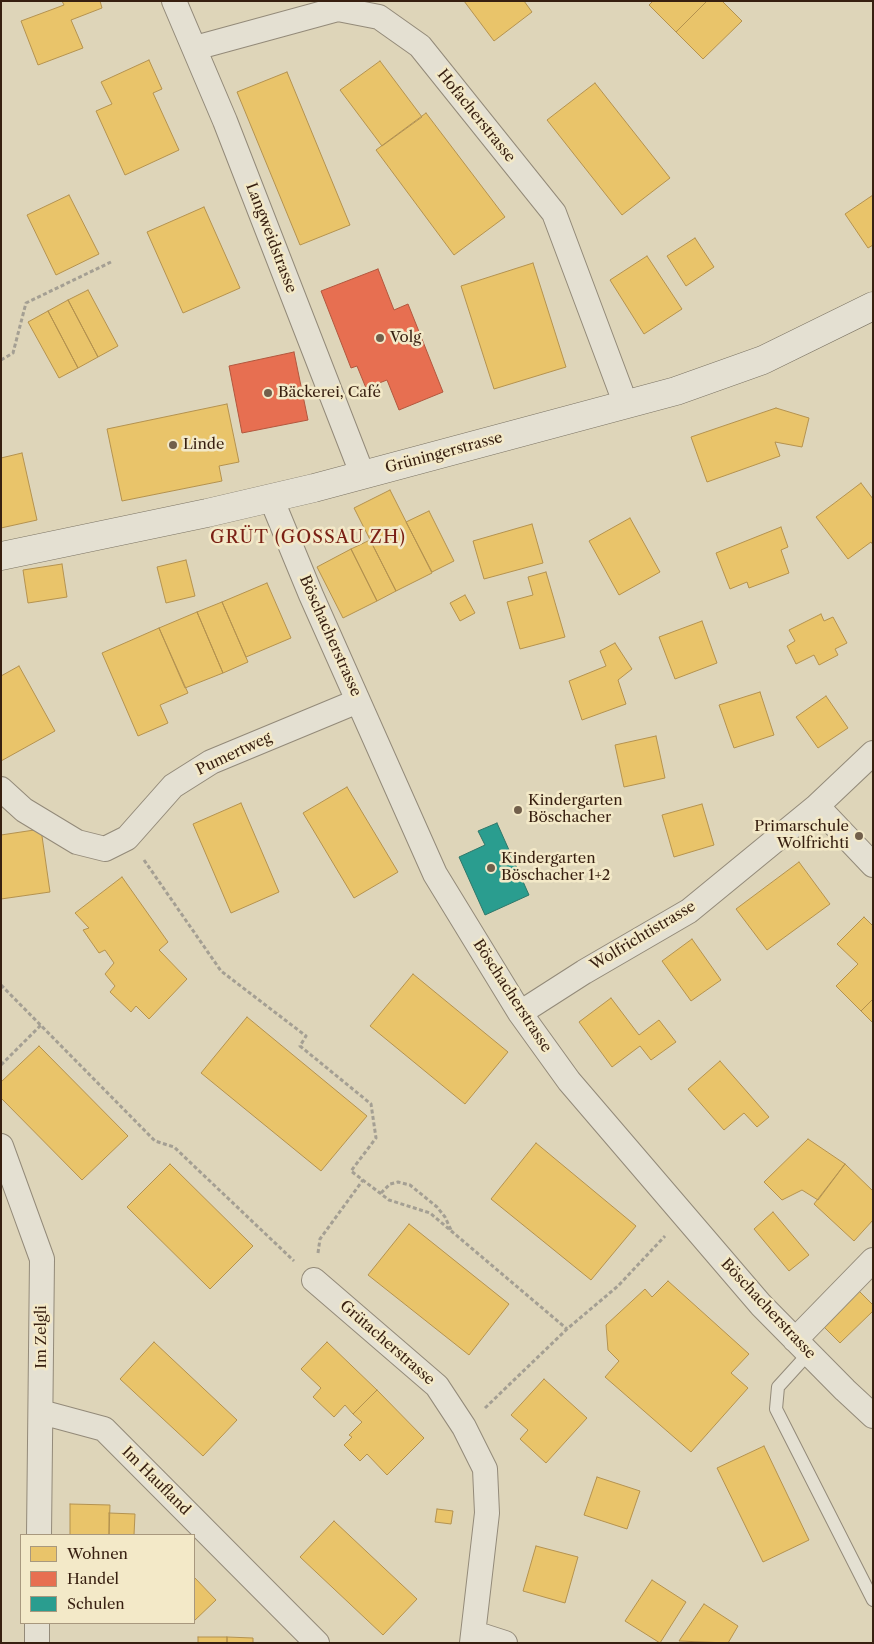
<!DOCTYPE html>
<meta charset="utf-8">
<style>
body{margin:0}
#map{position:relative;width:874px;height:1644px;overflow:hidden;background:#ded5b9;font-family:"Libre Caslon Text",serif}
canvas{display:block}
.frame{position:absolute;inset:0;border:2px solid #371f10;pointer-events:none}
.legend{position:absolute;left:20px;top:1534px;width:175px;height:90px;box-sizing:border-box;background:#f3e9c8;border:1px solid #a8987e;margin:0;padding:6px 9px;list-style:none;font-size:15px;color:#371f10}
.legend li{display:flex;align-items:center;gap:10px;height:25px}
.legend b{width:25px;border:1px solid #a8987e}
</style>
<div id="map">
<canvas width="874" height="1644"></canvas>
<div class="frame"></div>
<ul class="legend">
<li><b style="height:14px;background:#e9c46a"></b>Wohnen</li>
<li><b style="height:14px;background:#e76f51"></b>Handel</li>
<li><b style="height:14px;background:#2a9d8f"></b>Schulen</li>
</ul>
</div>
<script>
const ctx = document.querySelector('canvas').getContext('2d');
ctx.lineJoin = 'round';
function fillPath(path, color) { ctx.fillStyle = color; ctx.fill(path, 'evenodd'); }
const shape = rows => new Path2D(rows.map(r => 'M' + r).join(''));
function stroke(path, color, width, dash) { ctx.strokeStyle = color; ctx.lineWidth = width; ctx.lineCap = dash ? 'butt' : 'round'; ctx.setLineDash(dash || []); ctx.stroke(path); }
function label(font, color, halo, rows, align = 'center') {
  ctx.font = font + ' "Libre Caslon Text",serif'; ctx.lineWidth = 5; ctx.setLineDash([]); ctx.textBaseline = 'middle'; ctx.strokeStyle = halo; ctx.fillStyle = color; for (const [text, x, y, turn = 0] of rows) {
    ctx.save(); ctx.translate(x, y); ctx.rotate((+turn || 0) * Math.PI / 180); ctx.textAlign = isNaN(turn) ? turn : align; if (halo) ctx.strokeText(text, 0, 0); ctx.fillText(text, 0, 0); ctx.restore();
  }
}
const homes = shape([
 [62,1,100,1,102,8,71,20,83,48,38,65,21,21,64,5,62,1],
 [464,1,524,1,532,12,494,41,464,1],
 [653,1,707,1,676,32,649,5,653,1],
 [707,1,722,1,742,21,703,59,676,32,707,1],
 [149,60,162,89,153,93,179,150,125,175,96,111,112,104,101,82,149,60],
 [380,61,422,117,382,146,340,90,380,61],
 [287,72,350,225,300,245,237,92,287,72],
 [595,83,670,178,622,215,547,120,595,83],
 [426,113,505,217,454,255,376,150,426,113],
 [69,195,99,254,56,275,27,215,69,195],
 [873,195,873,245,868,248,845,214,873,195],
 [204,207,240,288,183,313,147,232,204,207],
 [695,238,714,267,686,286,667,256,695,238],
 [647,256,682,309,644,334,610,280,647,256],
 [533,263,566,367,494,389,461,286,533,263],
 [88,290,118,346,98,357,68,300,88,290],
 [68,300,98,357,78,368,48,311,68,300],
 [48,311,78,368,59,378,28,322,48,311],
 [227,404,239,462,219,466,222,481,122,501,107,429,227,404],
 [776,408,809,418,802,447,775,442,780,456,707,482,691,437,776,408],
 [22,453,37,520,1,528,1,458,22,453],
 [861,483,873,499,873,545,871,542,848,559,816,517,861,483],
 [390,490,432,573,396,591,354,508,390,490],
 [429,511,454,561,432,572,406,522,429,511],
 [630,518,660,572,619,595,589,541,630,518],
 [532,524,543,563,484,579,473,541,532,524],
 [781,527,788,547,781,550,789,573,749,588,747,582,730,589,716,553,781,527],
 [370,540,396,591,377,601,351,549,370,540],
 [351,549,377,601,343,618,317,567,351,549],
 [186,560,195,596,166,603,157,567,186,560],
 [62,564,67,597,28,603,23,570,62,564],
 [546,572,565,637,520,649,507,602,533,595,528,577,546,572],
 [267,583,291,638,246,657,222,602,267,583],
 [465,595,475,613,460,621,450,603,465,595],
 [222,602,248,662,223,673,197,612,222,602],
 [197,612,223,673,185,688,159,628,197,612],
 [821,614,824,621,833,617,847,643,835,649,838,655,819,665,814,655,796,664,787,646,795,641,789,630,821,614],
 [702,621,717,663,675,679,659,637,702,621],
 [159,628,188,693,160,705,168,723,138,736,102,653,159,628],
 [615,643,632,669,618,680,626,704,582,720,569,681,606,666,600,651,615,643],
 [19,666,55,731,1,761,1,676,19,666],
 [760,692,774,735,734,748,719,705,760,692],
 [826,696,848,728,818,748,796,717,826,696],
 [656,736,665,778,624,787,615,745,656,736],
 [347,787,398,872,354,898,303,813,347,787],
 [241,803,279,892,231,913,193,824,241,803],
 [702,804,714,845,674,857,662,815,702,804],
 [41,829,50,892,1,899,1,835,41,829],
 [799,862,830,904,767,950,736,909,799,862],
 [122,877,168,942,159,950,187,979,149,1019,136,1006,131,1012,110,992,115,986,105,974,114,963,105,950,99,953,83,930,89,928,75,913,122,877],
 [864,917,873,926,873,999,861,1011,836,986,858,964,837,944,864,917],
 [692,939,721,980,691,1001,662,961,692,939],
 [413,974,508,1052,465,1104,370,1026,413,974],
 [611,998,639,1035,659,1020,676,1042,651,1060,640,1046,612,1067,579,1022,611,998],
 [873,999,873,1023,861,1011,873,999],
 [247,1017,367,1116,321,1171,201,1073,247,1017],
 [39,1046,128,1136,82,1180,1,1098,1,1082,39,1046],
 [720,1061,769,1117,757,1127,744,1113,724,1130,688,1089,720,1061],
 [808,1139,845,1164,818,1200,802,1190,782,1200,764,1182,808,1139],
 [536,1143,636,1226,591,1280,491,1199,536,1143],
 [170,1164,253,1246,210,1289,127,1207,170,1164],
 [845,1164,873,1191,873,1220,854,1241,814,1204,845,1164],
 [773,1212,809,1255,789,1271,754,1229,773,1212],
 [409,1224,509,1304,469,1355,368,1275,409,1224],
 [668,1281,749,1354,731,1373,748,1388,691,1452,605,1377,619,1361,608,1350,606,1325,645,1289,652,1297,668,1281],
 [857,1289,873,1305,873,1311,840,1343,821,1324,857,1289],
 [154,1342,237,1420,203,1456,120,1379,154,1342],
 [327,1342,377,1390,353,1414,345,1405,334,1417,313,1397,321,1388,301,1369,327,1342],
 [544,1379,587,1418,546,1463,520,1439,528,1430,511,1415,544,1379],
 [377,1390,424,1438,387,1475,367,1454,360,1461,344,1445,352,1437,349,1435,362,1422,353,1414,377,1390],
 [764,1446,809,1540,763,1562,717,1468,764,1446],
 [597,1477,640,1491,627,1529,584,1515,597,1477],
 [70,1504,110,1505,109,1535,70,1535,70,1504],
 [437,1509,453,1511,451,1524,435,1522,437,1509],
 [109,1513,135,1514,134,1535,109,1535,109,1513],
 [334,1521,417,1599,383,1635,300,1557,334,1521],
 [536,1546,578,1557,565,1603,523,1591,536,1546],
 [194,1577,216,1600,194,1621,194,1577],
 [652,1580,686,1602,660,1643,625,1621,652,1580],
 [704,1604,738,1626,728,1643,679,1641,704,1604],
 [198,1637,227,1637,227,1643,198,1643,198,1637],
 [227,1637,253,1638,253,1643,227,1643,227,1637]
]);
const shops = shape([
 [378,269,394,310,408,304,443,392,399,410,387,380,366,388,357,366,351,368,321,291,378,269],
 [294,352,308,420,242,433,229,366,294,352]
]);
const schools = shape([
 [497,823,529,895,485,915,459,857,485,845,478,831,497,823]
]);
const path = shape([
 [1,360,13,353,26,303,111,262],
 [144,860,221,971,306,1036,300,1046,371,1104,376,1138,351,1171,389,1200,430,1213,567,1329],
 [1,985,155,1141,174,1147,294,1261],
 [1,1065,41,1025],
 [381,1193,390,1184,398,1182,410,1185,437,1207,445,1217,451,1230],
 [318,1253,320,1239,363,1180],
 [485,1408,567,1329,618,1286,665,1236]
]);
const lane = shape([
 [808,1354,778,1387,776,1409,873,1600]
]);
const street = shape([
 [174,1,225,121,363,476],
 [195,48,338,9,379,17,420,46,554,213,626,405],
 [271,498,311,595,435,874,520,1013,569,1081,761,1305,845,1390,873,1416],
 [1,789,24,810,77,842,105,849,127,838,173,786,211,762,358,701],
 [817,806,873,865],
 [520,1013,584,972,689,911,817,806,873,753],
 [1,1146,42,1259,39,1535],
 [314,1280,437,1386,464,1427,485,1469,487,1513,472,1643],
 [795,1340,873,1260],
 [41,1412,104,1429,317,1643],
 [474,1633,505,1643],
 [37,1643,37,1623]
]);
const secondary = shape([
 [1,556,207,513,314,488,676,391,763,360,873,306]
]);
const markers = [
 [380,338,5,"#715f4b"],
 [268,393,5,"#715f4b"],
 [173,445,5,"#715f4b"],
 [518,810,5,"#715f4b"],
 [859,836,5,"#715f4b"],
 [491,868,5,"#715f4b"]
];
const streetNames = [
 ["Hofacherstrasse",476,116,51],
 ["Langweidstrasse",271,238,69],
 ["Grüningerstrasse",444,453,-15],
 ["Böschacherstrasse",330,636,66],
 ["Pumertweg",234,754,-25],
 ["Wolfrichtistrasse",643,936,-31],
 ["Böschacherstrasse",512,996,57],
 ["Böschacherstrasse",768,1309,47],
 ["Im Zelgli",42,1337,-90],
 ["Grütacherstrasse",387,1343,41],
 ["Im Haufland",156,1481,45]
];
const poiNames = [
 ["Volg",390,338],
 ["Bäckerei, Café",278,393],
 ["Linde",183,445],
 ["Kindergarten",528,801],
 ["Böschacher",528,818],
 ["Primarschule",849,827,"right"],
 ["Wolfrichti",849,844,"right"],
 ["Kindergarten",501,859],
 ["Böschacher 1+2",501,876]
];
const quarterNames = [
 ["GRÜT (GOSSAU ZH)",308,538]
];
fillPath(homes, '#e9c46a');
stroke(homes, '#b4924f', 1);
fillPath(shops, '#e76f51');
stroke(shops, '#b2573e', 1);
fillPath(schools, '#2a9d8f');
stroke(schools, '#2e7769', 1);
stroke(lane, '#938a79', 14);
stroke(street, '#938a79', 26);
stroke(secondary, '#7b7363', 29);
stroke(path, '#a49f93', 3, [4, 2.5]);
stroke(lane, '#e4e0d2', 12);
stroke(street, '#e4e0d2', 24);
stroke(secondary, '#e4e0d2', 28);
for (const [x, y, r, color] of markers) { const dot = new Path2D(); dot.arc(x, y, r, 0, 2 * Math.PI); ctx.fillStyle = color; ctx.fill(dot); stroke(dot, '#f3e9c8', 2); }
label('15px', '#371f10', '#f3e9c8', streetNames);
label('15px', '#371f10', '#f3e9c8', poiNames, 'left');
ctx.letterSpacing = '1px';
label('18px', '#7a1f14', '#f3e9c8', quarterNames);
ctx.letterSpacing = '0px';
</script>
